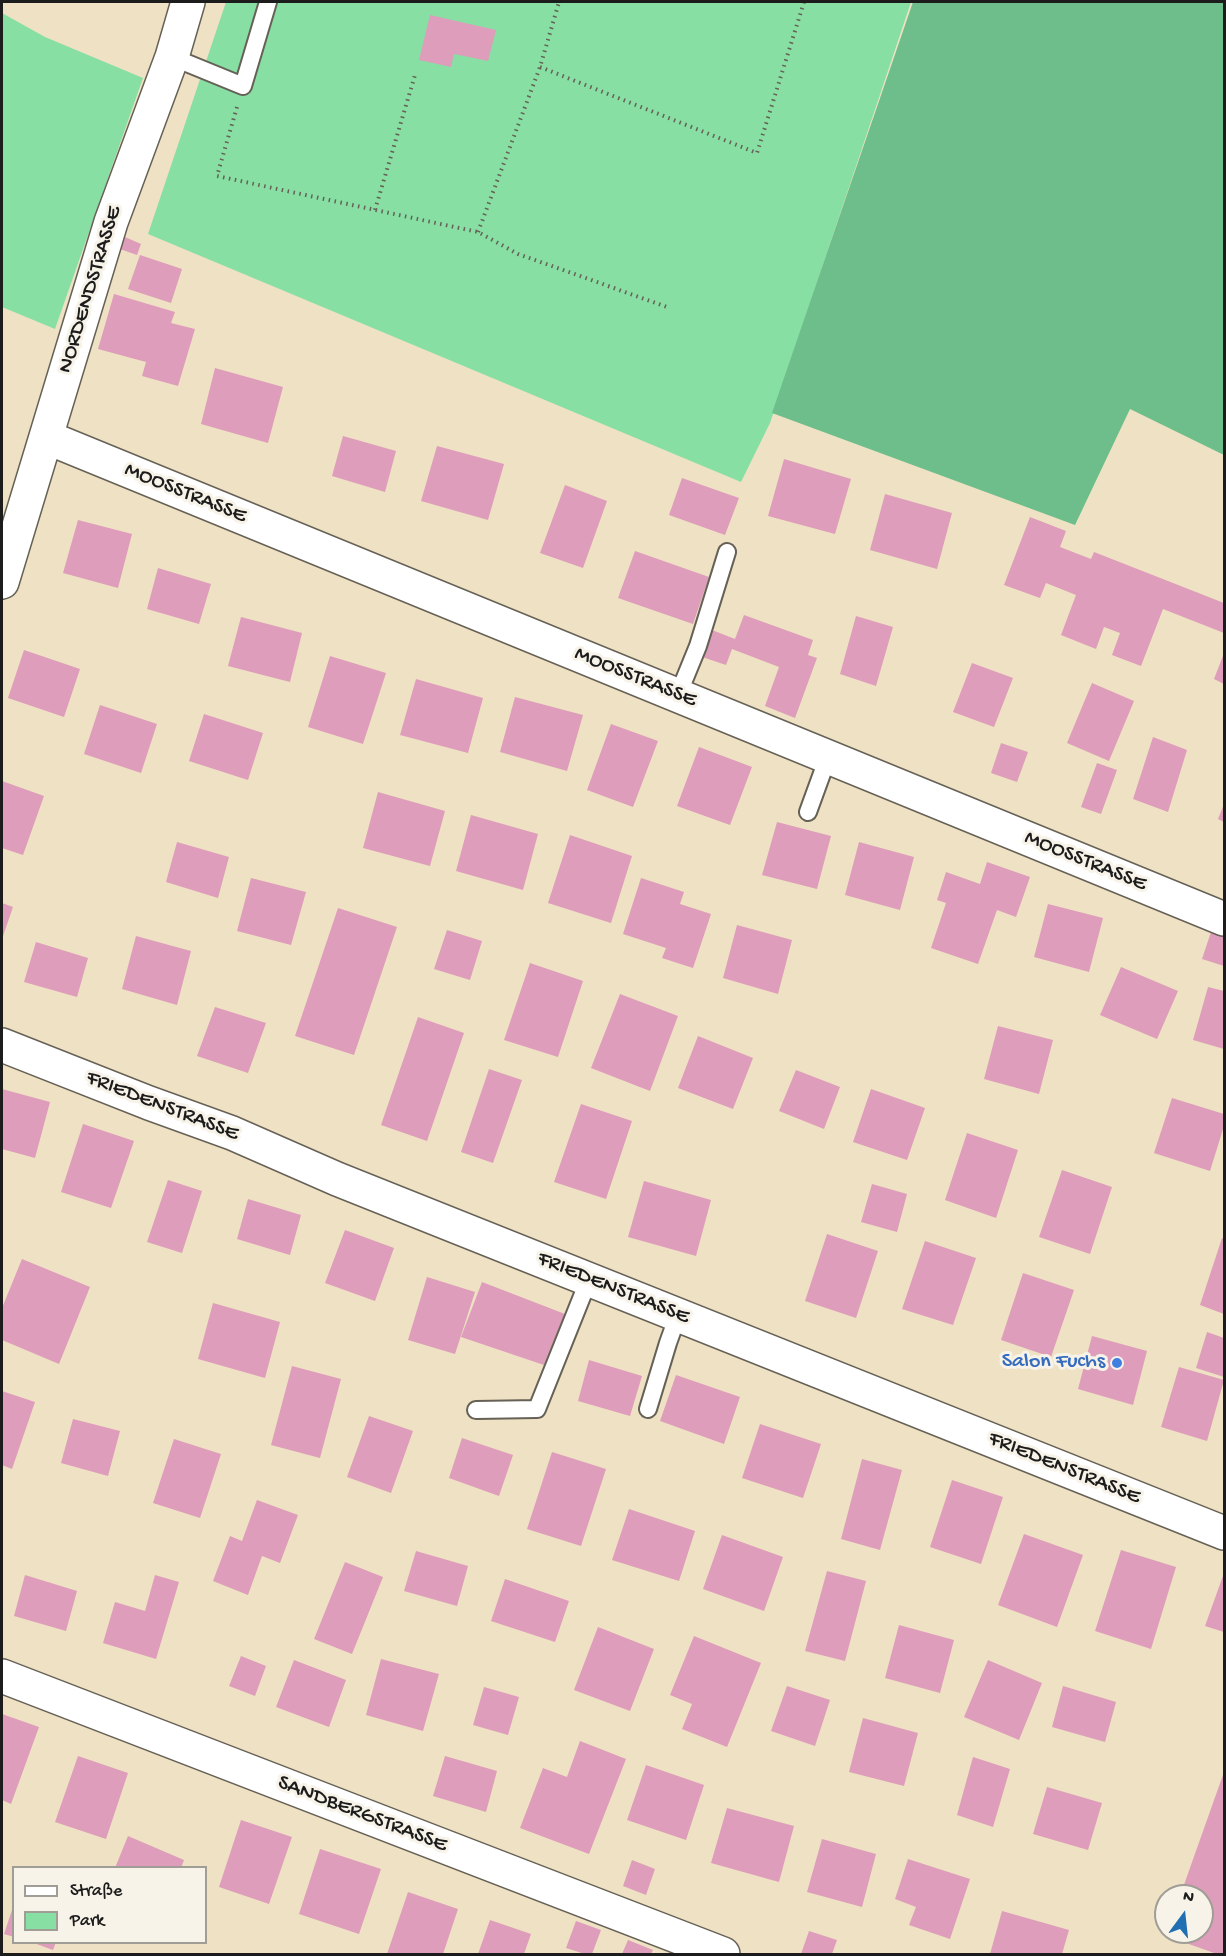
<!DOCTYPE html>
<meta charset="utf-8">
<style>
body{margin:0}
#map{position:relative;width:1226px;height:1956px;overflow:hidden;background:#efe1c3;font-family:"Gochi Hand",sans-serif}
canvas{display:block}
.frame{position:absolute;inset:0;border:3px solid #1c1c1c;pointer-events:none}
.legend{position:absolute;left:12px;top:1866px;width:195px;height:78px;box-sizing:border-box;background:#f7f3e8;border:2px solid #9f9d96;margin:0;padding:8px 10px;list-style:none;font-size:18px;color:#1c1c1c}
.legend li{display:flex;align-items:center;gap:12px;height:30px}
.legend b{width:30px;border:2px solid #9f9d96}
.north{position:absolute;left:1154px;top:1884px;width:60px;height:60px;box-sizing:border-box;background:#f7f3e8;border:2px solid #9f9d96;border-radius:50%;rotate:15deg;font-size:16px;font-weight:700;line-height:24px;text-align:center;color:#1c1c1c}
.north::after{content:'';display:block;margin:auto;width:21px;height:27px;background:#1f6fb2;clip-path:polygon(50% 0,100% 100%,50% 72%,0 100%)}
</style>
<div id="map">
<canvas width="1226" height="1956"></canvas>
<div class="frame"></div>
<ul class="legend">
<li><b style="height:8px;background:#fff"></b>Straße</li>
<li><b style="height:16px;background:#87dfa4"></b>Park</li>
</ul>
<div class="north">N</div>
</div>
<script>
const ctx = document.querySelector('canvas').getContext('2d');
ctx.lineJoin = 'round';
function fillPath(path, color) { ctx.fillStyle = color; ctx.fill(path, 'evenodd'); }
const shape = rows => new Path2D(rows.map(r => 'M' + r).join(''));
function stroke(path, color, width, dash) { ctx.strokeStyle = color; ctx.lineWidth = width; ctx.lineCap = dash ? 'butt' : 'round'; ctx.setLineDash(dash || []); ctx.stroke(path); }
function label(font, color, halo, rows, align = 'center') {
  ctx.font = font + ' "Gochi Hand",sans-serif'; ctx.lineWidth = 6; ctx.setLineDash([]); ctx.textBaseline = 'middle'; ctx.strokeStyle = halo; ctx.fillStyle = color; for (const [text, x, y, turn = 0] of rows) {
    ctx.save(); ctx.translate(x, y); ctx.rotate((+turn || 0) * Math.PI / 180); ctx.textAlign = isNaN(turn) ? turn : align; if (halo) ctx.strokeText(text, 0, 0); ctx.fillText(text, 0, 0); ctx.restore();
  }
}
const green = shape([
 [226,2,911,2,770,423,741,482,148,234],
 [2,13,45,37,143,78,55,329,2,307]
]);
const forest = shape([
 [913,2,1224,2,1224,455,1130,409,1075,525,772,413]
]);
const building = shape([
 [430,15,496,30,488,61,454,54,451,67,419,60],
 [125,237,141,244,137,255,120,249],
 [140,255,182,269,171,303,128,289],
 [114,294,175,312,171,323,195,329,178,386,142,376,146,362,98,349],
 [215,368,283,387,268,443,201,424],
 [343,436,396,451,385,492,332,476],
 [437,446,504,464,488,520,421,501],
 [784,459,851,479,835,534,768,516],
 [682,478,739,498,725,535,669,515],
 [565,485,607,501,583,568,540,553],
 [885,494,952,513,937,569,870,550],
 [1030,517,1066,531,1060,547,1091,559,1094,552,1224,603,1224,633,1163,609,1141,666,1112,655,1120,633,1104,627,1096,649,1061,635,1076,595,1046,583,1040,598,1004,585],
 [78,520,132,534,118,588,63,573],
 [635,551,709,577,693,624,618,598],
 [158,568,211,584,199,624,147,609],
 [744,615,813,640,808,655,817,658,795,718,765,706,779,667,732,649,726,665,702,657,712,630,735,639],
 [856,616,893,627,876,686,840,674],
 [241,617,302,633,290,682,228,666],
 [24,650,80,669,64,717,8,698],
 [1224,653,1224,684,1214,679],
 [330,656,386,673,363,744,308,727],
 [972,663,1013,678,994,727,953,712],
 [416,679,483,698,468,753,400,735],
 [1092,683,1134,701,1109,761,1067,743],
 [515,697,583,715,567,771,500,752],
 [100,705,157,724,141,773,84,754],
 [204,714,263,733,248,780,189,761],
 [611,724,658,741,633,807,587,790],
 [1153,737,1187,750,1168,812,1133,799],
 [1001,743,1028,752,1017,782,991,773],
 [699,747,752,767,730,825,677,806],
 [1097,763,1117,770,1101,814,1081,807],
 [2,781,44,796,23,855,2,848],
 [378,792,445,811,430,866,363,848],
 [1224,804,1224,822,1218,819],
 [471,815,538,834,523,890,456,871],
 [777,822,831,836,817,889,762,875],
 [570,835,632,856,611,923,548,903],
 [177,842,229,857,218,898,166,882],
 [859,842,914,857,900,910,845,895],
 [987,862,1030,877,1016,917,997,910,978,964,931,948,946,903,937,900,946,872,980,884],
 [251,878,306,892,291,945,237,931],
 [641,878,684,892,680,904,711,914,693,968,662,958,666,948,623,934],
 [2,903,13,907,2,939],
 [1048,904,1103,918,1089,972,1034,957],
 [338,908,397,927,354,1055,295,1036],
 [737,925,792,940,778,994,723,978],
 [447,930,482,941,470,980,434,969],
 [1211,932,1224,936,1224,966,1202,959],
 [136,936,191,951,177,1005,122,989],
 [36,942,88,958,77,997,24,982],
 [530,963,583,981,558,1057,504,1040],
 [1121,967,1178,991,1157,1039,1100,1015],
 [1208,987,1224,991,1224,1049,1193,1040],
 [620,994,678,1016,650,1091,591,1068],
 [215,1007,266,1023,248,1073,197,1056],
 [418,1017,464,1033,427,1141,381,1125],
 [998,1026,1053,1040,1039,1094,984,1079],
 [698,1036,753,1058,733,1109,678,1088],
 [489,1069,522,1080,493,1163,461,1152],
 [796,1070,840,1087,824,1129,779,1111],
 [2,1089,50,1102,35,1158,2,1149],
 [871,1089,925,1108,907,1160,853,1142],
 [1172,1098,1224,1114,1224,1126,1210,1171,1154,1153],
 [581,1104,632,1121,606,1199,554,1182],
 [83,1124,134,1141,111,1208,61,1192],
 [967,1133,1018,1150,996,1218,945,1200],
 [1062,1170,1112,1187,1090,1254,1039,1237],
 [168,1180,202,1191,182,1253,147,1242],
 [644,1181,711,1200,696,1256,628,1237],
 [872,1184,907,1194,897,1232,861,1222],
 [248,1199,301,1215,290,1255,237,1239],
 [345,1230,394,1248,375,1301,325,1283],
 [827,1234,878,1251,856,1318,805,1301],
 [1222,1238,1224,1239,1224,1314,1200,1305],
 [925,1241,976,1258,953,1325,902,1309],
 [22,1259,90,1287,59,1364,2,1340,2,1308],
 [1023,1273,1074,1290,1051,1357,1001,1340],
 [427,1277,475,1292,455,1354,408,1340],
 [482,1282,565,1314,544,1365,461,1337],
 [213,1303,280,1322,265,1378,198,1359],
 [1207,1332,1224,1338,1224,1377,1196,1368],
 [1092,1336,1147,1351,1133,1405,1078,1389],
 [589,1360,642,1376,630,1416,578,1401],
 [292,1366,341,1379,320,1458,271,1445],
 [1179,1367,1224,1380,1207,1441,1161,1427],
 [676,1375,740,1397,724,1444,660,1421],
 [2,1391,35,1402,12,1469,2,1465],
 [369,1416,413,1431,391,1493,347,1477],
 [73,1419,120,1431,108,1476,61,1463],
 [760,1424,821,1444,803,1498,742,1478],
 [462,1438,513,1455,499,1496,449,1478],
 [174,1439,221,1454,200,1518,153,1503],
 [552,1452,606,1469,581,1546,527,1529],
 [862,1459,902,1470,880,1550,841,1539],
 [952,1480,1003,1497,981,1564,930,1547],
 [257,1500,298,1515,280,1563,262,1556,248,1595,213,1581,230,1536,242,1541],
 [629,1509,695,1531,679,1581,612,1560],
 [1024,1534,1083,1555,1057,1627,998,1605],
 [722,1535,783,1557,764,1611,703,1589],
 [1121,1550,1176,1567,1151,1649,1095,1631],
 [416,1551,468,1566,457,1606,404,1591],
 [345,1562,383,1577,352,1654,314,1639],
 [827,1571,866,1581,845,1661,805,1651],
 [1224,1573,1224,1632,1205,1626],
 [25,1575,77,1591,66,1631,14,1616],
 [155,1575,179,1582,156,1659,103,1643,115,1602,145,1611],
 [505,1579,569,1601,555,1642,491,1621],
 [899,1625,954,1640,940,1693,885,1678],
 [598,1627,654,1649,630,1711,574,1690],
 [694,1636,761,1663,727,1747,682,1729,692,1704,670,1695],
 [241,1656,266,1666,255,1696,229,1686],
 [381,1659,439,1674,423,1731,366,1715],
 [294,1660,346,1680,329,1727,276,1707],
 [988,1660,1042,1683,1019,1740,964,1717],
 [787,1686,830,1700,815,1746,771,1731],
 [1063,1686,1116,1702,1105,1742,1052,1727],
 [484,1687,519,1697,508,1735,473,1725],
 [2,1714,39,1727,11,1804,2,1800],
 [863,1718,918,1733,904,1786,849,1772],
 [580,1741,626,1759,589,1854,520,1828,543,1768,567,1777],
 [78,1756,128,1773,106,1839,55,1822],
 [445,1756,497,1771,486,1812,433,1796],
 [973,1757,1010,1769,993,1827,957,1815],
 [646,1765,704,1785,686,1840,627,1820],
 [1224,1772,1224,1954,1217,1954,1166,1936,1167,1932,1202,1932,1202,1896,1180,1896],
 [1047,1787,1102,1803,1088,1850,1033,1834],
 [727,1808,794,1826,779,1882,711,1863],
 [241,1820,292,1837,269,1904,219,1887],
 [128,1836,184,1860,181,1868,115,1868],
 [822,1839,876,1854,862,1907,807,1892],
 [320,1849,381,1869,359,1934,299,1914],
 [908,1859,970,1879,950,1939,909,1925,916,1907,895,1899],
 [632,1860,655,1869,646,1895,623,1886],
 [408,1892,458,1909,443,1954,387,1954],
 [13,1907,14,1907,14,1937,4,1934],
 [1002,1911,1069,1930,1062,1954,990,1954],
 [490,1920,531,1934,524,1954,478,1954],
 [576,1921,601,1930,592,1954,585,1954,566,1948],
 [809,1931,837,1940,832,1954,801,1954],
 [628,1940,653,1950,651,1954,622,1954],
 [31,1942,56,1942,53,1950]
]);
const path = shape([
 [540,67,757,153,804,2],
 [237,107,217,176,478,232,518,254,670,308],
 [375,210,415,75],
 [478,232,540,67,559,2]
]);
const lane = shape([
 [172,57,243,86,268,2],
 [678,695,698,646,727,552],
 [808,812,828,757],
 [648,1409,668,1343,678,1315],
 [476,1410,537,1409,589,1279]
]);
const street = shape([
 [46,437,1224,919],
 [2,582,111,222,172,57,188,2],
 [2,1045,149,1103,232,1133,337,1179,1224,1533],
 [2,1676,723,1954]
]);
const markers = [
 [1117,1363,6,"#3f7fe0"]
];
const streetNames = [
 ["NORDENDSTRASSE",91,290,-73],
 ["MOOSSTRASSE",185,494,22],
 ["MOOSSTRASSE",635,678,22],
 ["MOOSSTRASSE",1085,862,22],
 ["FRIEDENSTRASSE",162,1107,21],
 ["FRIEDENSTRASSE",613,1289,22],
 ["FRIEDENSTRASSE",1064,1469,22],
 ["SANDBERGSTRASSE",362,1815,21]
];
const shopNames = [
 ["Salon Fuchs",1105,1363]
];
fillPath(green, '#87dfa4');
fillPath(forest, '#6dbe8a');
fillPath(building, '#de9dba');
stroke(lane, '#666156', 20);
stroke(street, '#666156', 36);
stroke(path, '#666156', 4, [1.5, 4.5]);
stroke(lane, '#fff', 16);
stroke(street, '#fff', 33);
for (const [x, y, r, color] of markers) { const dot = new Path2D(); dot.arc(x, y, r, 0, 2 * Math.PI); ctx.fillStyle = color; ctx.fill(dot); stroke(dot, '#f7f3e8', 2); }
label('22px', '#1c1c1c', '#f7f3e8', streetNames);
label('22px', '#366cbe', '#f7f3e8', shopNames, 'right');
</script>
